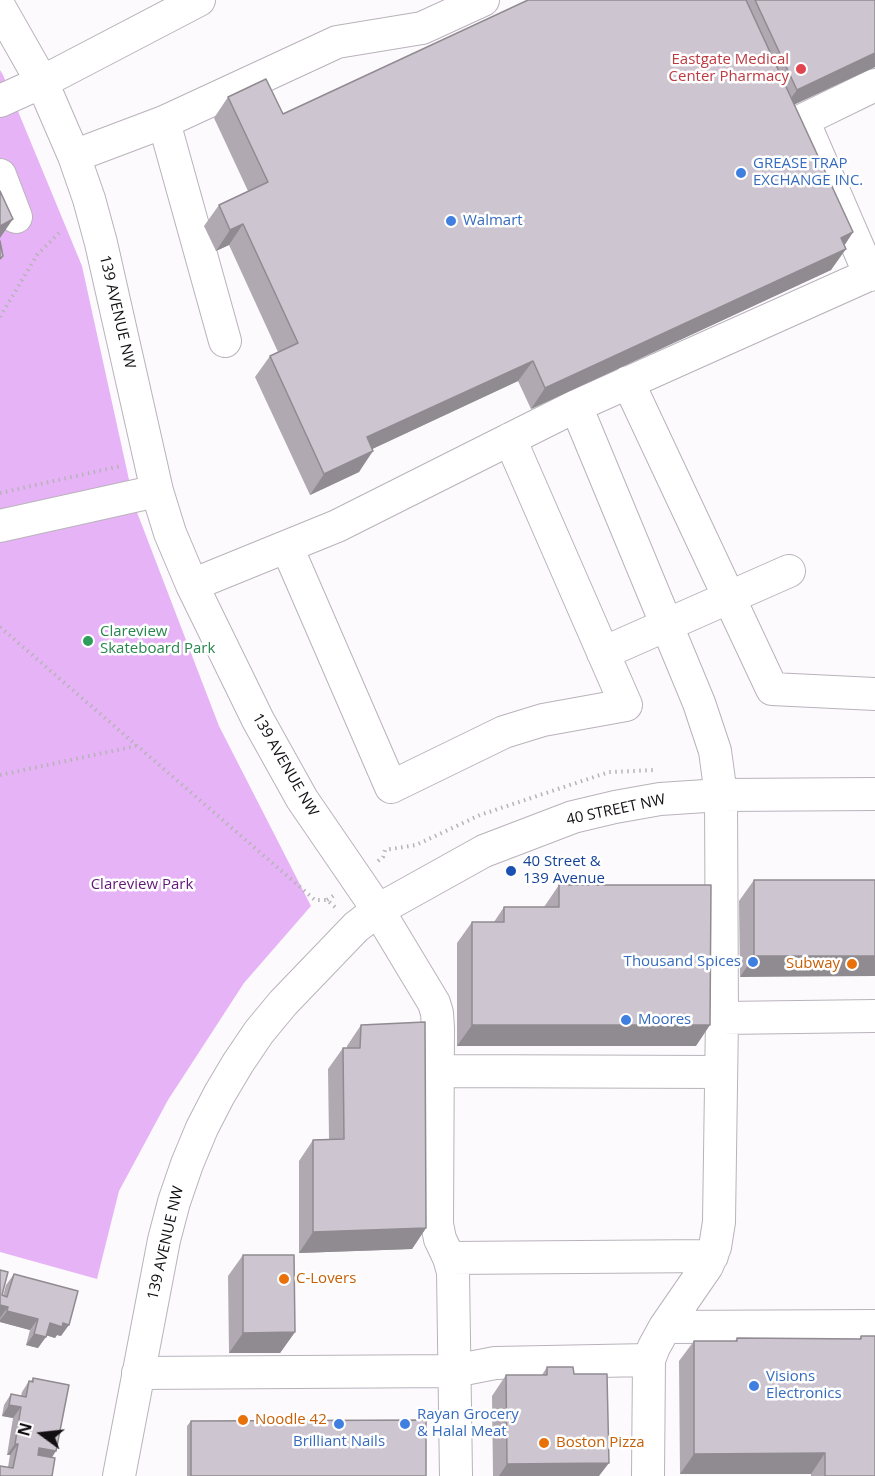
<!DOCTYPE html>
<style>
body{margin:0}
#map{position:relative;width:875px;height:1476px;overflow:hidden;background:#fdfafe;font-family:"Open Sans",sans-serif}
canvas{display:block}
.north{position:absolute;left:12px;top:1404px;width:60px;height:60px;-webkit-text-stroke:4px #fff;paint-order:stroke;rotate:285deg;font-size:16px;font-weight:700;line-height:24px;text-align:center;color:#120f13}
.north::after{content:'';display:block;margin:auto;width:21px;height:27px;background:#120f13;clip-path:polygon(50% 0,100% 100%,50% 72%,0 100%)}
</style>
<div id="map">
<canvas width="875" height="1476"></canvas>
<div class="north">N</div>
</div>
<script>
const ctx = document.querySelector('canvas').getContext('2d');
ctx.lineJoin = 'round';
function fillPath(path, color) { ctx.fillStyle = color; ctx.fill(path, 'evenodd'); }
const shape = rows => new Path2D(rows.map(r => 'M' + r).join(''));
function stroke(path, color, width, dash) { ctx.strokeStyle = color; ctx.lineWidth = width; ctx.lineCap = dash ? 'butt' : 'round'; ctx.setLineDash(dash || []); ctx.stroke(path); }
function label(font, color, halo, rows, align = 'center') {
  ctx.font = font + ' "Open Sans",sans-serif'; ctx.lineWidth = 5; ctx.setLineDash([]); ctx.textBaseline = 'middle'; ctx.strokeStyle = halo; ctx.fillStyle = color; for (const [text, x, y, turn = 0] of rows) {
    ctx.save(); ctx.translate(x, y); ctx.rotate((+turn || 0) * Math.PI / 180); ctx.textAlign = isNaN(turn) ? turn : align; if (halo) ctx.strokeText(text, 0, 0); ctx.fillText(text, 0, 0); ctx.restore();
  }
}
const green = shape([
 [0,70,3,75,82,266,135,507,219,726,311,906,244,983,168,1100,119,1191,97,1279,0,1252]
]);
const path = shape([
 [0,317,37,255,59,233],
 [0,493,121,466],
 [0,627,315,900,327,900,336,908],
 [0,775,136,746],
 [378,861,383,857,385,850,416,845,480,815,609,772,655,770],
 [327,900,336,894]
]);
const minor = shape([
 [0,8,42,82,74,156,89,199,101,243,157,491,170,533,192,585,258,720,302,799,378,910,434,1003,437,1013,438,1028,437,1224,440,1239,449,1258,453,1272,456,1476],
 [0,101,42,82,199,0],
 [164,122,225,341],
 [74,156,164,122,337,42,422,28,483,0],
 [0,175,16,217],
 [870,275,803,120,875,85],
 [628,382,772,689,875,694],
 [576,406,699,703,715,751,721,795,722,1018,719,1222,715,1247,707,1266,665,1327,654,1347,649,1360,648,1476],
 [0,526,157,491],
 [287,547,391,787,504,732,543,720,626,705,510,439],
 [192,585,337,526,576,406,875,272],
 [603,653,789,571],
 [722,1018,875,1016],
 [437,1071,721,1072],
 [449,1258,712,1256],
 [665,1327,875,1326],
 [138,1373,454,1371,495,1363,649,1360],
 [119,1476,164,1240,174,1202,187,1164,202,1128,219,1095,238,1063,259,1032,283,1003,356,927,378,910,484,851,573,817,615,807,660,799,721,795,875,794]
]);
const wall = shape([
 [528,0,875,0,875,67,794,105,853,232,844,246,831,270,531,409,518,381,372,449,359,472,310,495,255,377,270,356,278,352,229,245,216,251,204,226,219,205,248,191,214,118,228,97,283,114],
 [754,880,875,880,740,977,739,901],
 [559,885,696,1046,457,1046,457,943,472,922,494,922,504,907,544,907],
 [361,1025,426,1228,412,1249,299,1253,299,1161,313,1140,329,1139,328,1069,343,1048,347,1048,347,1046],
 [243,1255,295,1332,280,1353,229,1353,228,1276],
 [0,1270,2,1295,3,1296,6,1285,14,1274,61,1336,57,1335,55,1338,46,1335,38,1348,26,1345,30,1330,0,1322],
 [861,1336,875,1476,811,1476,811,1474,680,1474,679,1361,694,1341,735,1341,737,1338,859,1339],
 [547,1367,574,1374,599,1476,493,1476,492,1396,506,1375,542,1375],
 [33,1378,52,1457,52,1476,8,1467,10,1455,7,1455,13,1418,2,1416,4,1405,11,1394,21,1396,22,1392,29,1381,31,1381],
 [191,1421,426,1476,187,1476,187,1426]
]);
const shadedWall = shape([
 [875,53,875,67,782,110,797,90],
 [13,219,0,238,0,226],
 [243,224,229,245,216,251,230,230],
 [853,232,840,252,846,249,831,270,531,409,545,388],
 [533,361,518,381,353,458,367,437],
 [373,451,359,472,310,495,324,474],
 [754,956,875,956,875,976,740,977],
 [472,1025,710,1025,696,1046,457,1046],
 [426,1228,412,1249,299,1253,313,1232],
 [0,1305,8,1307,0,1318],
 [7,1311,38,1319,30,1330,0,1322,0,1320],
 [50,1323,63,1323,69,1325,61,1336,57,1335,55,1338,42,1334],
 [295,1332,280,1353,229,1353,243,1333],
 [34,1334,46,1337,38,1348,26,1345],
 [9,1405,21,1407,13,1418,2,1416],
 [15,1444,18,1444,10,1455,7,1455],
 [39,1448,56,1451,49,1462,32,1459],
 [825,1453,811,1474,680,1474,694,1454],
 [609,1463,599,1476,499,1476,507,1464]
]);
const building = shape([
 [528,0,746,0,853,232,841,238,846,249,545,388,533,361,367,437,373,451,324,474,270,356,298,343,243,224,230,230,219,205,268,182,228,97,266,79,283,114,528,0],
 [755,0,875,0,875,53,797,90,755,0],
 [0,191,13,219,0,226,0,191],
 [0,241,3,256,0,259,0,241],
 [754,880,875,880,875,956,754,956,754,880],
 [559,885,711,885,710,1025,472,1025,472,922,504,922,504,907,559,907,559,885],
 [425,1022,426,1228,313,1232,313,1140,344,1139,343,1048,360,1048,361,1025,425,1022],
 [243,1255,294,1255,295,1332,243,1333,243,1255],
 [0,1270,8,1272,2,1295,7,1297,14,1274,78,1291,69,1325,63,1323,62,1327,50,1323,46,1337,34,1334,38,1319,7,1311,8,1307,0,1305,0,1270],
 [861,1336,875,1336,875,1476,825,1476,825,1453,694,1454,694,1341,737,1341,737,1338,861,1339,861,1336],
 [547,1367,573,1367,574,1374,607,1374,609,1463,507,1464,506,1375,547,1375,547,1367],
 [33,1378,69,1385,56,1451,39,1448,38,1455,55,1458,52,1476,0,1476,0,1466,13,1468,18,1444,15,1444,21,1407,9,1405,11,1394,26,1397,29,1381,33,1382,33,1378],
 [426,1420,426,1476,191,1476,191,1421,426,1420]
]);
const markers = [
 [801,69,6,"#e0444e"],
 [741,173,6,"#3f7fe0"],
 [451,221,6,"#3f7fe0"],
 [88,641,6,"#2e9e5b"],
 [511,871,6,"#1a4fb4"],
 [753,962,6,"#3f7fe0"],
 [852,964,6,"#e8710a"],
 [626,1020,6,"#3f7fe0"],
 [284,1279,6,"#e8710a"],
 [754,1386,6,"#3f7fe0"],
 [243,1420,6,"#e8710a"],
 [339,1424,6,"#3f7fe0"],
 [405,1424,6,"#3f7fe0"],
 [544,1443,6,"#e8710a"]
];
const healthNames = [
 ["Eastgate Medical",789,60],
 ["Center Pharmacy",789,77]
];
const shopNames = [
 ["GREASE TRAP",753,164],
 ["EXCHANGE INC.",753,181],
 ["Walmart",463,221],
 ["Thousand Spices",741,962,"right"],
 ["Moores",638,1020],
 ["Visions",766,1377],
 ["Electronics",766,1394],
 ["Rayan Grocery",417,1415],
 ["& Halal Meat",417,1432],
 ["Brilliant Nails",339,1442,"center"]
];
const streetNames = [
 ["139 AVENUE NW",117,312,77],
 ["139 AVENUE NW",285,765,60],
 ["40 STREET NW",616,810,-12],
 ["139 AVENUE NW",166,1243,-77]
];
const leisureNames = [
 ["Clareview",100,632],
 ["Skateboard Park",100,649]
];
const transitNames = [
 ["40 Street &",523,862],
 ["139 Avenue",523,879]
];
const parkNames = [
 ["Clareview Park",142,885]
];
const foodNames = [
 ["Subway",840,964,"right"],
 ["C-Lovers",296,1279],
 ["Noodle 42",255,1420],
 ["Boston Pizza",556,1443]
];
fillPath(green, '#e6b4f6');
stroke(minor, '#b9b2bb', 34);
stroke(path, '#b6b3b7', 4, [1.5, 4.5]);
stroke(minor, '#fff', 32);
fillPath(wall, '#b0a9b2');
fillPath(shadedWall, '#908a91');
fillPath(building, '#cdc5cf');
stroke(building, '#908a91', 1.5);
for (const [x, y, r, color] of markers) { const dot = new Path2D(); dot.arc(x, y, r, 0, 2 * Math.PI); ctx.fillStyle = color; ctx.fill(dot); stroke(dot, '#fff', 2); }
label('15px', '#be3a42', '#fff', healthNames, 'right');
label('15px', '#366cbe', '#fff', shopNames, 'left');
label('15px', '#120f13', '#fff', streetNames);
label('15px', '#27864d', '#fff', leisureNames, 'left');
label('15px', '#164399', '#fff', transitNames, 'left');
label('15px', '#631778', '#fff', parkNames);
label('15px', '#c56008', '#fff', foodNames, 'left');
</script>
